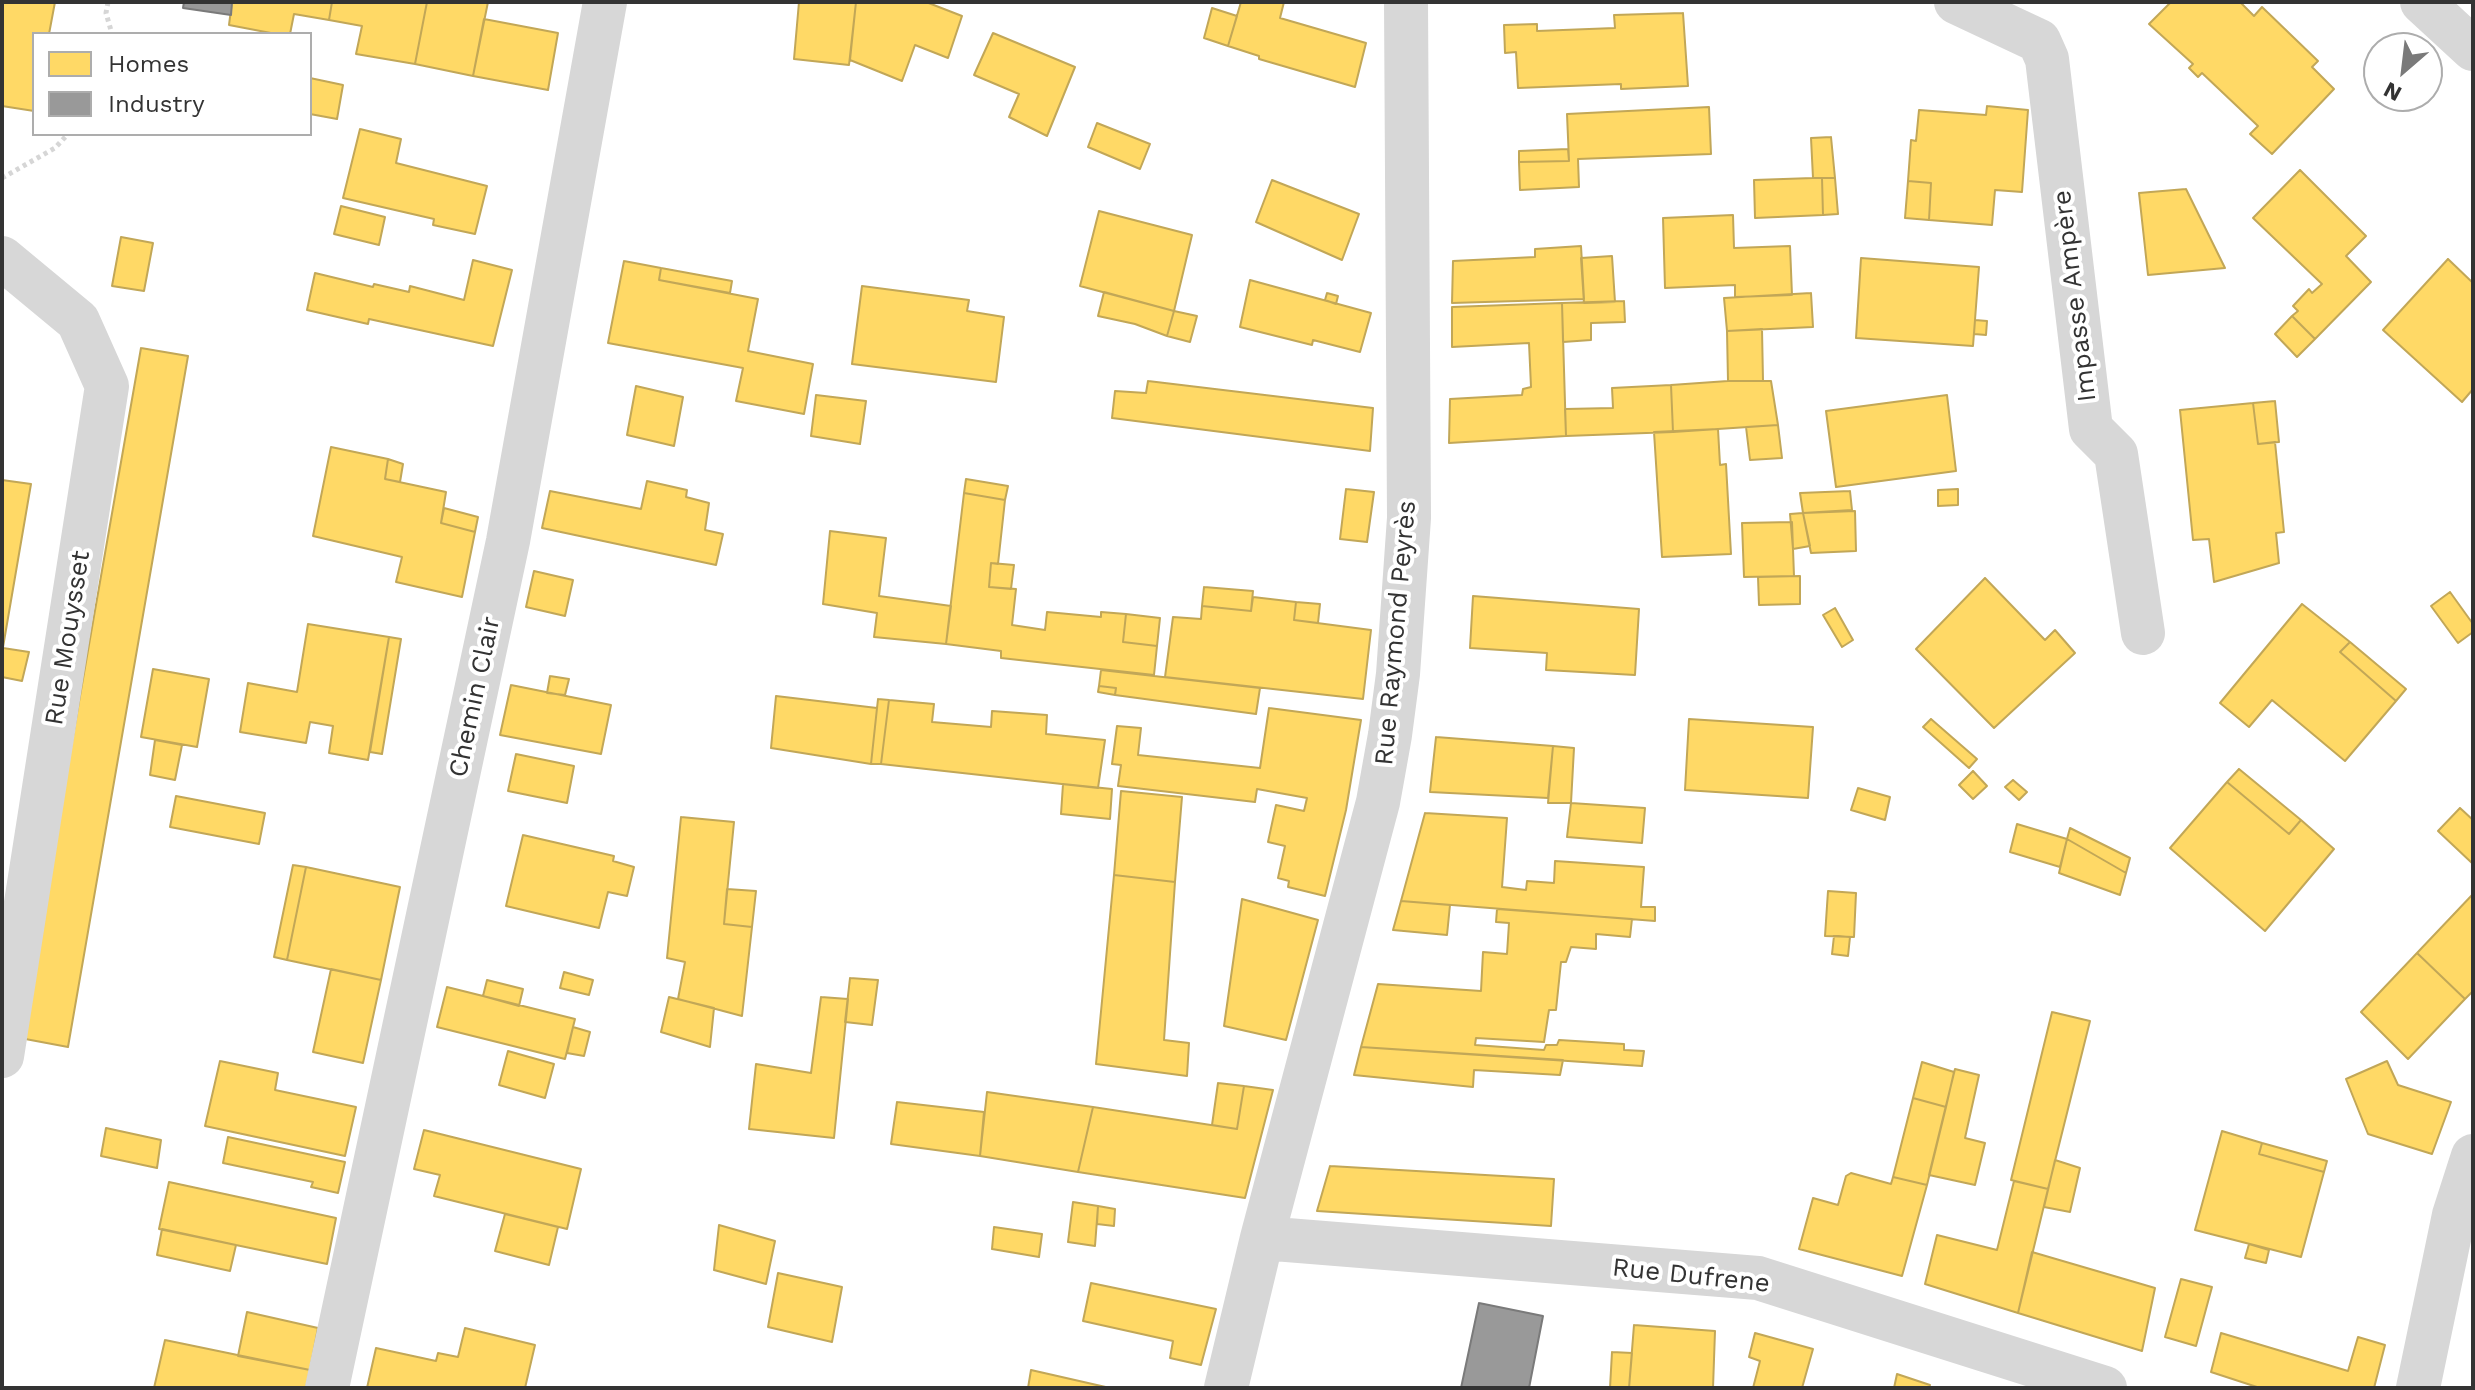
<!DOCTYPE html>
<meta charset="utf-8">
<style>
body{margin:0}
#map{position:relative;width:2475px;height:1390px;overflow:hidden;background:#fff;font-family:"Work Sans",sans-serif}
canvas{display:block}
.frame{position:absolute;inset:0;border:4px solid #333;pointer-events:none}
.legend{position:absolute;left:32px;top:32px;width:280px;height:104px;box-sizing:border-box;background:#fff;border:2px solid #adadad;margin:0;padding:10px 14px;list-style:none;font-size:24px;color:#333}
.legend li{display:flex;align-items:center;gap:16px;height:40px}
.legend b{width:40px;border:2px solid #adadad}
.north{position:absolute;left:2363px;top:32px;width:80px;height:80px;box-sizing:border-box;background:#fff;border:2px solid #adadad;border-radius:50%;rotate:208deg;font-size:22px;font-weight:700;line-height:32px;text-align:center;color:#333}
.north::after{content:'';display:block;margin:auto;width:28px;height:36px;background:#7a7a7a;clip-path:polygon(50% 0,100% 100%,50% 72%,0 100%)}
</style>
<div id="map">
<canvas width="2475" height="1390"></canvas>
<div class="frame"></div>
<ul class="legend">
<li><b style="height:22px;background:#ffd966"></b>Homes</li>
<li><b style="height:22px;background:#999"></b>Industry</li>
</ul>
<div class="north">N</div>
</div>
<script>
const ctx = document.querySelector('canvas').getContext('2d');
ctx.lineJoin = 'round';
function fillPath(path, color) { ctx.fillStyle = color; ctx.fill(path, 'evenodd'); }
const shape = rows => new Path2D(rows.map(r => 'M' + r).join(''));
function stroke(path, color, width, dash) { ctx.strokeStyle = color; ctx.lineWidth = width; ctx.lineCap = dash ? 'butt' : 'round'; ctx.setLineDash(dash || []); ctx.stroke(path); }
function label(font, color, halo, rows, align = 'center') {
  ctx.font = font + ' "Work Sans",sans-serif'; ctx.lineWidth = 8; ctx.setLineDash([]); ctx.textBaseline = 'middle'; ctx.strokeStyle = halo; ctx.fillStyle = color; for (const [text, x, y, turn = 0] of rows) {
    ctx.save(); ctx.translate(x, y); ctx.rotate((+turn || 0) * Math.PI / 180); ctx.textAlign = isNaN(turn) ? turn : align; if (halo) ctx.strokeText(text, 0, 0); ctx.fillText(text, 0, 0); ctx.restore();
  }
}
const homes = shape([
 [2,2,55,2,49,34,34,34,34,111,2,106,2,2],
 [232,2,332,2,329,20,294,14,290,34,276,34,229,25,232,2],
 [332,2,427,2,415,64,356,54,362,26,329,20,332,2],
 [427,2,488,2,473,76,415,64,427,2],
 [799,2,856,2,849,65,794,59,799,2],
 [856,2,926,2,962,16,948,58,915,45,902,81,850,60,856,2],
 [1241,2,1284,2,1280,18,1366,43,1355,87,1259,59,1259,56,1228,46,1241,2],
 [2171,2,2240,2,2254,16,2262,7,2318,61,2312,67,2334,89,2272,154,2250,134,2258,126,2202,73,2198,77,2189,68,2193,64,2149,24,2171,2],
 [1212,8,1237,16,1228,46,1204,38,1212,8],
 [1683,13,1688,86,1621,89,1621,84,1518,88,1516,52,1505,53,1504,25,1537,24,1537,31,1615,28,1614,15,1683,13],
 [484,19,558,33,548,90,473,76,484,19],
 [993,33,1075,67,1047,136,1009,117,1019,94,974,75,993,33],
 [310,78,343,85,337,119,310,114,310,78],
 [1987,106,2028,110,2022,192,1995,190,1992,225,1929,220,1931,183,1908,181,1911,140,1916,141,1919,110,1986,115,1987,106],
 [1709,107,1711,154,1578,159,1579,187,1520,190,1519,162,1569,161,1567,114,1709,107],
 [1097,123,1150,144,1140,169,1088,147,1097,123],
 [360,129,401,139,396,163,487,186,475,234,433,225,434,219,343,198,360,129],
 [1831,137,1835,178,1813,178,1811,138,1831,137],
 [1568,149,1569,161,1519,162,1519,151,1568,149],
 [2300,170,2366,236,2346,256,2371,282,2315,339,2292,316,2298,311,2293,306,2309,289,2312,293,2322,284,2253,218,2300,170],
 [1813,178,1822,178,1823,215,1755,218,1754,180,1813,178],
 [1822,178,1835,178,1838,214,1823,215,1822,178],
 [1272,180,1359,214,1342,260,1256,222,1272,180],
 [1908,181,1931,183,1929,220,1905,218,1908,181],
 [2186,189,2225,268,2148,275,2139,193,2186,189],
 [341,206,385,217,379,245,334,234,341,206],
 [1099,211,1192,235,1174,311,1080,286,1099,211],
 [1733,215,1734,248,1790,246,1792,295,1735,297,1735,285,1665,288,1663,218,1733,215],
 [121,237,153,243,144,291,112,286,121,237],
 [1581,246,1584,299,1452,303,1453,261,1535,257,1535,249,1581,246],
 [1612,256,1615,302,1584,303,1581,258,1612,256],
 [1861,258,1979,267,1973,346,1856,338,1861,258],
 [2448,259,2473,283,2473,389,2462,402,2383,330,2448,259],
 [473,260,512,270,493,346,369,319,368,324,307,310,315,273,373,287,374,284,409,292,410,286,464,300,473,260],
 [624,261,661,268,659,280,758,299,748,351,813,364,804,414,736,401,743,368,608,343,624,261],
 [661,268,732,281,730,293,659,280,661,268],
 [1250,280,1371,313,1360,352,1313,340,1312,345,1240,327,1250,280],
 [862,286,969,300,967,311,1004,317,996,382,852,364,862,286],
 [1104,292,1174,311,1167,336,1135,324,1098,316,1104,292],
 [1327,293,1338,296,1336,304,1325,300,1327,293],
 [1811,293,1813,327,1727,331,1724,298,1811,293],
 [1624,301,1625,322,1591,323,1591,340,1563,342,1562,303,1624,301],
 [1562,303,1566,436,1449,443,1450,399,1522,395,1523,389,1531,387,1529,343,1452,347,1452,307,1562,303],
 [1174,311,1197,316,1190,342,1167,336,1174,311],
 [2292,316,2315,339,2297,357,2275,334,2292,316],
 [1975,320,1987,321,1986,335,1974,334,1975,320],
 [1762,329,1763,381,1728,381,1727,331,1762,329],
 [141,348,188,356,68,1047,20,1038,141,348],
 [1148,381,1373,408,1370,451,1112,418,1115,391,1146,393,1148,381],
 [1728,381,1771,381,1778,425,1673,432,1671,385,1728,381],
 [1671,385,1673,432,1566,436,1565,409,1613,408,1612,388,1671,385],
 [636,386,683,397,674,446,627,435,636,386],
 [816,395,866,401,860,444,811,436,816,395],
 [1947,395,1956,471,1836,487,1826,411,1947,395],
 [2275,401,2279,442,2258,444,2253,403,2275,401],
 [2253,403,2258,444,2275,442,2284,532,2276,533,2279,563,2214,582,2209,539,2193,540,2180,410,2253,403],
 [1778,425,1782,458,1750,460,1746,427,1778,425],
 [1718,429,1720,465,1726,464,1731,554,1662,557,1654,432,1718,429],
 [331,447,388,459,385,479,446,492,441,523,475,532,462,597,396,582,402,557,313,536,331,447],
 [388,459,403,464,400,482,385,479,388,459],
 [966,479,1008,486,1005,500,964,493,966,479],
 [2,480,31,484,2,653,2,480],
 [647,481,687,490,686,497,709,503,705,530,723,534,716,565,542,528,550,491,641,509,647,481],
 [1346,489,1374,492,1367,542,1340,539,1346,489],
 [1958,489,1958,505,1938,506,1938,490,1958,489],
 [1850,491,1852,510,1803,513,1800,493,1850,491],
 [964,493,1005,500,998,564,991,563,989,587,1016,589,1012,625,1045,630,1047,612,1101,617,1101,612,1126,614,1123,642,1157,646,1154,675,1001,658,1001,651,946,644,964,493],
 [444,508,478,517,475,532,441,523,444,508],
 [1855,511,1856,551,1811,553,1803,513,1855,511],
 [1803,513,1810,546,1793,549,1790,514,1803,513],
 [1792,522,1794,576,1744,577,1742,523,1792,522],
 [830,531,886,538,879,596,951,606,946,644,874,637,877,613,823,604,830,531],
 [991,563,1014,565,1011,589,989,587,991,563],
 [534,571,573,580,565,616,526,607,534,571],
 [1800,576,1800,604,1759,605,1758,577,1800,576],
 [1985,578,2045,640,2055,630,2075,653,1994,728,1916,649,1985,578],
 [1204,587,1253,591,1251,611,1202,606,1204,587],
 [2450,592,2473,624,2473,632,2458,643,2431,606,2450,592],
 [1473,596,1639,609,1635,675,1546,670,1547,653,1470,648,1473,596],
 [1253,597,1296,602,1294,620,1371,630,1363,699,1165,677,1173,617,1201,619,1202,606,1251,611,1253,597],
 [1296,602,1320,604,1318,623,1294,620,1296,602],
 [2302,604,2350,642,2340,652,2396,701,2345,761,2272,700,2249,727,2220,703,2302,604],
 [1835,608,1853,640,1842,647,1823,615,1835,608],
 [1126,614,1160,618,1157,646,1123,642,1126,614],
 [308,624,389,637,368,760,329,753,333,726,310,722,306,743,240,732,248,683,297,692,308,624],
 [389,637,401,639,382,754,370,752,389,637],
 [2350,642,2406,689,2396,701,2340,652,2350,642],
 [3,648,29,652,22,681,2,677,3,648],
 [153,669,209,679,197,747,141,737,153,669],
 [1101,670,1260,688,1256,714,1115,695,1116,688,1099,686,1101,670],
 [550,676,569,679,565,695,547,693,550,676],
 [511,685,611,705,601,754,500,735,511,685],
 [1099,686,1116,688,1115,695,1098,692,1099,686],
 [776,696,877,708,871,764,771,748,776,696],
 [878,699,889,700,881,764,871,764,878,699],
 [889,700,934,704,932,722,991,727,992,711,1047,715,1046,734,1105,740,1098,788,881,764,889,700],
 [1269,708,1361,720,1346,810,1325,896,1288,887,1289,881,1278,878,1285,846,1268,842,1276,805,1304,811,1307,798,1257,789,1255,802,1118,786,1121,765,1112,764,1117,726,1141,728,1138,755,1260,768,1269,708],
 [1689,719,1813,727,1808,798,1685,790,1689,719],
 [1931,719,1977,759,1969,768,1923,727,1931,719],
 [1436,737,1553,746,1548,798,1430,792,1436,737],
 [155,740,182,745,175,780,150,775,155,740],
 [1553,746,1574,748,1571,803,1548,803,1553,746],
 [516,754,574,766,567,803,508,791,516,754],
 [2239,769,2301,820,2289,834,2227,782,2239,769],
 [1973,771,1987,786,1973,799,1959,785,1973,771],
 [2013,780,2027,792,2019,800,2005,787,2013,780],
 [2227,782,2289,834,2301,820,2334,849,2265,931,2170,848,2227,782],
 [1063,784,1112,789,1110,819,1061,814,1063,784],
 [1858,788,1890,797,1885,820,1851,810,1858,788],
 [1121,791,1182,797,1175,882,1114,875,1121,791],
 [176,796,265,813,259,844,170,827,176,796],
 [1571,803,1645,808,1642,843,1567,837,1571,803],
 [2460,808,2473,820,2473,864,2438,831,2460,808],
 [1425,813,1507,818,1502,887,1526,890,1527,881,1554,883,1555,861,1644,867,1641,907,1655,907,1655,921,1401,901,1425,813],
 [681,817,734,822,724,924,752,927,742,1016,678,999,685,962,667,958,681,817],
 [2017,824,2067,839,2060,867,2010,852,2017,824],
 [2070,828,2130,858,2126,873,2067,839,2070,828],
 [523,835,614,856,613,861,634,867,627,896,608,892,599,928,506,906,523,835],
 [2067,839,2126,873,2120,895,2059,873,2067,839],
 [293,865,306,867,287,960,274,957,293,865],
 [306,867,400,887,381,980,287,960,306,867],
 [1114,875,1175,882,1164,1040,1189,1043,1187,1076,1096,1064,1114,875],
 [727,889,756,891,752,927,724,924,727,889],
 [1828,891,1856,893,1854,937,1825,936,1828,891],
 [2473,894,2473,991,2465,999,2417,953,2473,894],
 [1242,899,1318,920,1286,1040,1224,1026,1242,899],
 [1401,901,1450,905,1447,935,1393,930,1401,901],
 [1497,909,1632,919,1630,937,1596,934,1596,949,1571,947,1566,962,1561,962,1556,1010,1549,1010,1544,1042,1476,1038,1475,1045,1544,1050,1546,1045,1557,1045,1559,1040,1624,1044,1624,1050,1644,1051,1642,1066,1361,1047,1378,984,1481,991,1483,952,1507,954,1509,923,1496,922,1497,909],
 [1834,936,1850,937,1848,956,1832,954,1834,936],
 [2417,953,2465,999,2408,1059,2361,1012,2417,953],
 [331,969,381,980,363,1063,313,1052,331,969],
 [564,972,593,980,589,995,560,988,564,972],
 [850,978,878,980,872,1025,845,1022,850,978],
 [487,980,523,989,519,1006,483,996,487,980],
 [447,987,575,1019,565,1059,437,1027,447,987],
 [669,997,714,1008,710,1047,661,1032,669,997],
 [821,997,848,999,834,1138,749,1129,756,1064,811,1073,821,997],
 [2052,1012,2090,1021,2048,1189,2011,1180,2052,1012],
 [573,1027,590,1032,584,1056,567,1053,573,1027],
 [1361,1047,1563,1060,1560,1075,1474,1070,1473,1087,1354,1075,1361,1047],
 [508,1051,554,1064,545,1098,499,1085,508,1051],
 [220,1061,278,1073,275,1090,356,1107,345,1156,205,1126,220,1061],
 [2387,1061,2398,1085,2451,1102,2432,1154,2368,1134,2346,1079,2387,1061],
 [1922,1062,1954,1072,1946,1107,1913,1098,1922,1062],
 [1955,1069,1979,1075,1965,1138,1985,1143,1975,1185,1929,1175,1955,1069],
 [1218,1083,1244,1086,1237,1129,1212,1125,1218,1083],
 [1244,1086,1273,1090,1245,1198,1078,1172,1093,1107,1237,1129,1244,1086],
 [987,1092,1093,1107,1078,1172,980,1156,987,1092],
 [1913,1098,1946,1107,1927,1185,1893,1177,1913,1098],
 [897,1102,984,1112,980,1156,891,1144,897,1102],
 [106,1128,161,1140,157,1168,101,1156,106,1128],
 [424,1130,581,1169,567,1229,434,1196,440,1175,414,1169,424,1130],
 [2222,1131,2262,1143,2259,1154,2324,1172,2301,1257,2195,1230,2222,1131],
 [228,1137,345,1162,338,1193,311,1187,313,1182,223,1163,228,1137],
 [2262,1143,2327,1161,2324,1172,2259,1154,2262,1143],
 [2055,1160,2080,1168,2070,1212,2044,1207,2055,1160],
 [1330,1166,1554,1179,1551,1226,1317,1211,1330,1166],
 [1851,1173,1891,1184,1893,1177,1927,1185,1902,1276,1799,1249,1813,1198,1838,1205,1846,1176,1851,1173],
 [2014,1181,2048,1189,2018,1313,1925,1284,1937,1235,1997,1250,2014,1181],
 [169,1182,336,1218,327,1264,159,1229,169,1182],
 [1073,1202,1098,1206,1095,1246,1068,1242,1073,1202],
 [1098,1206,1115,1209,1114,1226,1097,1224,1098,1206],
 [505,1214,558,1227,549,1265,495,1251,505,1214],
 [719,1225,775,1241,766,1284,714,1270,719,1225],
 [994,1227,1042,1234,1039,1257,992,1249,994,1227],
 [162,1229,236,1245,230,1271,157,1255,162,1229],
 [2249,1244,2269,1250,2266,1263,2245,1258,2249,1244],
 [2032,1252,2155,1288,2142,1351,2018,1313,2032,1252],
 [778,1273,842,1287,832,1342,768,1327,778,1273],
 [2181,1279,2212,1287,2196,1346,2165,1337,2181,1279],
 [1091,1283,1216,1309,1201,1365,1170,1358,1173,1341,1083,1321,1091,1283],
 [247,1312,318,1328,310,1370,238,1356,247,1312],
 [1634,1325,1715,1331,1713,1388,1629,1388,1634,1325],
 [465,1328,535,1345,525,1388,367,1388,376,1348,436,1361,438,1353,458,1357,465,1328],
 [1755,1333,1813,1349,1802,1388,1753,1388,1760,1361,1749,1357,1755,1333],
 [2221,1333,2348,1371,2358,1337,2385,1345,2374,1388,2260,1388,2211,1372,2221,1333],
 [165,1340,310,1370,306,1388,154,1388,165,1340],
 [1612,1352,1632,1353,1629,1388,1610,1388,1612,1352],
 [1031,1370,1110,1388,1028,1388,1031,1370],
 [1897,1374,1930,1385,1929,1388,1894,1388,1897,1374]
]);
const industry = shape([
 [184,2,232,2,231,15,183,8,184,2],
 [1479,1303,1543,1316,1529,1388,1461,1388,1479,1303]
]);
const path = shape([
 [108,2,106,13,112,34],
 [2,178,55,148,68,134]
]);
const minor = shape([
 [1956,2,2039,41,2047,59,2091,429,2116,454,2143,633],
 [2422,2,2473,49],
 [2,258,78,321,107,386,2,1056],
 [1262,1238,1758,1278,2105,1388],
 [327,1388,508,541,605,2],
 [1226,1388,1262,1238,1378,802,1390,735,1398,674,1409,518,1406,2],
 [2418,1388,2454,1215,2473,1156]
]);
const streetNames = [
 ["Impasse Ampère",2075,296,-97],
 ["Rue Raymond Peyrès",1396,633,-85],
 ["Rue Mouysset",68,638,-81],
 ["Chemin Clair",475,697,-78],
 ["Rue Dufrene",1691,1276,6]
];
fillPath(homes, '#ffd966');
stroke(homes, '#c2a757', 2);
fillPath(industry, '#999');
stroke(industry, '#7a7a7a', 2);
stroke(path, '#d6d6d6', 5, [4, 4]);
stroke(minor, '#d7d7d7', 44);
label('26px', '#333', '#fff', streetNames);
</script>
